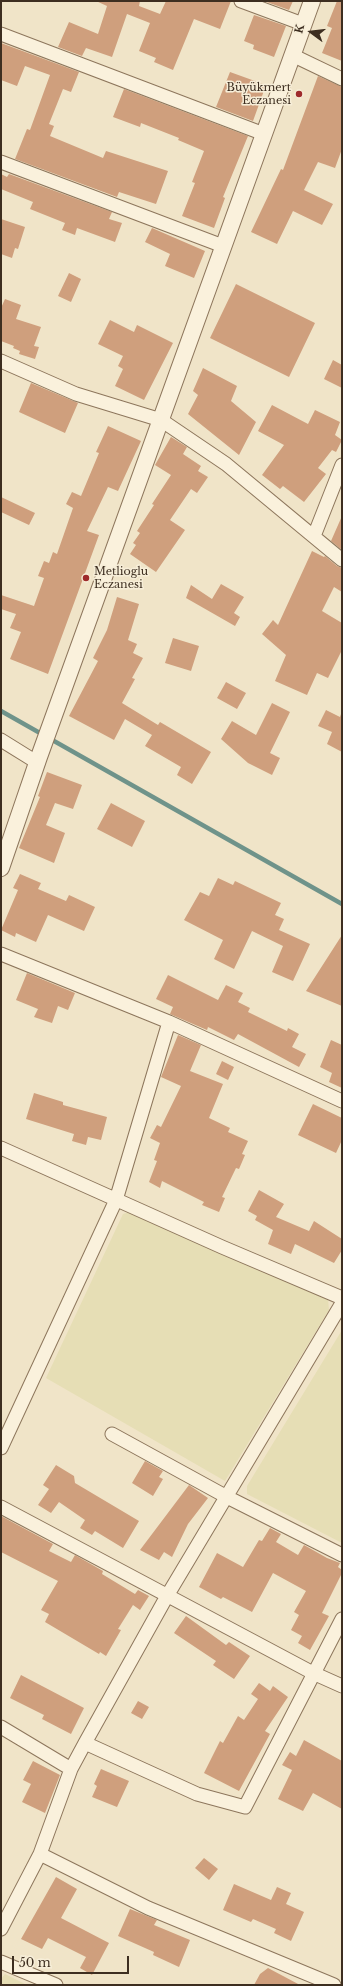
<!DOCTYPE html>
<meta charset="utf-8">
<style>
body{margin:0}
#map{position:relative;width:343px;height:1986px;overflow:hidden;background:#f0e4c8;font-family:"Libre Baskerville",serif}
canvas{display:block}
.frame{position:absolute;inset:0;border:2px solid #3d2e20;pointer-events:none}
.north{position:absolute;left:291px;top:12px;width:40px;height:40px;-webkit-text-stroke:3px #f7eed8;paint-order:stroke;rotate:285deg;font-size:11px;font-weight:700;line-height:16px;text-align:center;color:#3d2e20}
.north::after{content:'';display:block;margin:auto;width:14px;height:18px;background:#3d2e20;clip-path:polygon(50% 0,100% 100%,50% 72%,0 100%)}
.scale{position:absolute;left:12px;top:1956px;width:117px;height:18px;box-sizing:border-box;border:2px solid #3d2e20;border-top:0;padding-left:5px;font-size:12px;line-height:14px;white-space:nowrap;color:#3d2e20;-webkit-text-stroke:3px #f7eed8;paint-order:stroke}
</style>
<div id="map">
<canvas width="343" height="1986"></canvas>
<div class="frame"></div>
<div class="north">K</div>
<div class="scale">50 m</div>
</div>
<script>
const ctx = document.querySelector('canvas').getContext('2d');
ctx.lineJoin = 'round';
function fillPath(path, color) { ctx.fillStyle = color; ctx.fill(path, 'evenodd'); }
const shape = rows => new Path2D(rows.map(r => 'M' + r).join(''));
function stroke(path, color, width, dash) { ctx.strokeStyle = color; ctx.lineWidth = width; ctx.lineCap = dash ? 'butt' : 'round'; ctx.setLineDash(dash || []); ctx.stroke(path); }
function label(font, color, halo, rows, align = 'center') {
  ctx.font = font + ' "Libre Baskerville",serif'; ctx.lineWidth = 3; ctx.setLineDash([]); ctx.textBaseline = 'middle'; ctx.strokeStyle = halo; ctx.fillStyle = color; for (const [text, x, y, turn = 0] of rows) {
    ctx.save(); ctx.translate(x, y); ctx.rotate((+turn || 0) * Math.PI / 180); ctx.textAlign = isNaN(turn) ? turn : align; if (halo) ctx.strokeText(text, 0, 0); ctx.fillText(text, 0, 0); ctx.restore();
  }
}
const farmland = shape([
 [130,1212,328,1299,329,1310,225,1481,46,1378,123,1214],
 [342,1330,342,1543,247,1494,247,1486],
 [5,1974,27,1985,1,1985,1,1979]
]);
const stream = shape([
 [1,711,342,904]
]);
const building = shape([
 [96,1,140,1,139,6,160,14,166,1,231,1,220,29,194,19,173,70,154,62,156,58,139,51,150,23,127,14,112,57,86,48,82,56,58,47,69,22,98,34,107,6],
 [264,1,293,1,289,10],
 [337,1,342,1,342,61,322,53,332,28,327,26],
 [254,15,286,26,274,57,253,49,254,45,244,41],
 [1,43,79,72,71,92,63,89,49,124,54,126,50,136,103,158,106,151,168,171,156,204,119,192,117,197,15,159,27,129,30,130,50,75,25,66,17,86,1,80],
 [230,72,266,85,253,121,216,107],
 [318,76,342,87,342,149,335,168,318,162,304,190,333,204,322,225,293,211,277,244,251,232,281,169,283,170],
 [124,89,248,136,223,197,225,198,214,228,182,216,195,183,192,182,204,151,178,140,179,138,141,123,140,127,113,117],
 [1,174,7,177,9,174,112,212,109,219,122,223,115,242,77,228,75,235,62,230,65,223,30,209,33,202,1,189],
 [1,219,25,227,18,249,15,248,12,258,1,254],
 [152,228,205,251,194,278,165,266,170,254,145,242],
 [69,273,81,279,71,302,58,296],
 [236,284,315,323,289,377,210,338],
 [5,299,21,305,16,319,41,327,34,346,39,347,35,359,19,354,20,351,13,348,14,346,1,341,1,308],
 [110,320,134,332,137,325,173,343,144,400,115,386,123,369,118,366,123,356,98,344],
 [333,360,342,365,342,388,324,379],
 [203,368,237,386,231,401,256,422,239,455,188,414,198,395,193,391],
 [31,383,78,403,65,433,19,412],
 [272,405,308,424,315,410,340,422,335,435,342,440,336,452,332,450,318,468,326,474,304,502,283,486,280,489,262,475,284,445,258,431],
 [108,426,141,441,118,491,108,487,87,531,99,535,48,674,10,659,21,632,10,628,16,614,1,609,1,595,34,606,44,578,38,576,44,561,49,563,53,552,57,554,73,508,66,504,72,492,81,496,99,453,96,452],
 [171,437,187,447,183,454,201,466,198,471,208,477,197,493,191,489,170,520,185,530,156,572,130,554,136,545,133,543,140,533,137,531,154,505,152,504,171,475,155,465],
 [1,497,35,513,29,525,1,512],
 [342,516,342,550,331,541],
 [312,551,324,557,325,556,337,566,342,568,342,592,334,587,322,611,342,623,342,650,328,678,317,673,307,695,275,681,286,655,262,634,273,620,278,625],
 [221,584,244,597,234,613,240,617,235,626,186,598,191,585,212,599],
 [117,597,139,604,128,640,137,644,133,653,143,658,132,678,135,679,122,703,158,725,160,722,211,752,192,784,177,775,181,767,145,746,152,735,125,719,114,740,69,716,98,661,93,658,107,630],
 [173,638,199,646,191,671,165,663],
 [226,682,246,693,237,709,217,698],
 [272,703,290,712,270,753,280,758,272,775,248,763,221,739,232,721,256,735],
 [326,710,340,717,342,711,342,752,327,744,332,732,318,726],
 [47,772,82,785,73,809,55,803,46,825,65,833,54,863,19,848,40,797,38,796],
 [111,803,145,821,132,847,97,829],
 [20,874,41,883,38,889,66,901,69,895,95,907,84,931,48,915,36,942,16,933,15,937,1,930,18,890,13,888],
 [218,878,233,885,235,881,281,903,275,915,284,919,279,930,310,944,293,981,272,972,283,946,252,931,234,969,214,959,223,940,184,920,200,892,209,896],
 [342,935,342,1006,306,991],
 [27,973,75,993,68,1010,58,1006,52,1023,34,1017,38,1009,16,1000],
 [168,975,218,1000,226,985,243,993,238,1002,250,1008,248,1012,287,1031,288,1028,299,1034,292,1047,306,1054,299,1067,238,1034,234,1040,208,1027,207,1030,170,1014,173,1007,156,999],
 [178,1035,201,1045,190,1071,223,1084,209,1118,230,1128,228,1132,248,1141,242,1154,245,1155,239,1169,236,1168,222,1197,225,1198,219,1212,202,1205,204,1202,162,1181,160,1188,149,1182,157,1161,154,1160,160,1143,150,1138,157,1125,161,1127,181,1086,161,1077],
 [331,1040,342,1045,342,1088,329,1082,332,1073,320,1067],
 [222,1061,234,1067,228,1080,216,1074],
 [34,1093,63,1102,63,1105,107,1117,101,1140,88,1137,86,1145,72,1141,74,1134,26,1119],
 [313,1104,342,1118,342,1140,336,1153,298,1135],
 [259,1190,284,1204,276,1217,309,1231,314,1221,342,1239,342,1250,334,1263,295,1244,291,1254,268,1244,273,1230,255,1220,257,1216,248,1211],
 [145,1461,163,1471,159,1477,163,1479,153,1496,132,1483],
 [56,1465,74,1476,75,1483,139,1521,123,1548,95,1531,92,1535,80,1528,85,1520,59,1502,51,1513,38,1505,49,1489,43,1485],
 [189,1485,208,1498,188,1524,172,1557,164,1552,159,1560,140,1550],
 [1,1516,53,1544,49,1551,71,1562,75,1555,103,1571,102,1574,135,1594,138,1590,149,1596,140,1610,133,1605,118,1629,121,1630,106,1656,100,1652,99,1654,45,1622,49,1614,41,1610,58,1581,1,1552],
 [270,1528,281,1534,276,1542,298,1555,304,1545,327,1558,340,1563,338,1567,342,1570,342,1573,322,1613,329,1616,310,1650,298,1643,302,1636,291,1630,299,1615,294,1612,306,1591,273,1573,252,1612,223,1597,221,1599,199,1587,217,1553,243,1567,259,1540,262,1541],
 [186,1616,226,1645,229,1642,250,1656,234,1679,213,1665,216,1661,174,1633],
 [21,1675,84,1708,71,1734,42,1719,44,1715,10,1698],
 [259,1683,270,1691,273,1686,288,1697,265,1731,270,1734,239,1791,204,1773,220,1741,223,1743,238,1716,244,1720,258,1699,251,1694],
 [138,1701,149,1707,142,1719,131,1713],
 [304,1740,342,1761,342,1809,313,1793,303,1811,278,1799,292,1770,282,1765,290,1752,296,1756],
 [33,1761,60,1775,45,1813,22,1802,31,1784,23,1780],
 [101,1769,129,1781,117,1807,92,1797,97,1786,94,1784],
 [204,1858,218,1869,209,1880,195,1868],
 [56,1877,77,1889,61,1918,109,1943,92,1975,80,1968,86,1957,48,1938,42,1949,21,1939],
 [234,1884,271,1900,277,1887,291,1893,286,1904,304,1912,291,1941,274,1933,276,1929,253,1919,251,1922,223,1910],
 [130,1909,157,1920,154,1925,190,1940,179,1967,153,1955,154,1952,118,1936],
 [268,1968,300,1985,254,1985,260,1974]
]);
const minor = shape([
 [241,1,303,24],
 [1,34,264,134],
 [292,55,342,79],
 [1,162,223,246],
 [1,361,76,394,161,420,226,464,342,560],
 [314,536,342,465],
 [1,740,38,763],
 [1,954,169,1022,342,1101],
 [1,1148,222,1247,342,1298],
 [112,1434,227,1497,342,1555],
 [1,1448,116,1200,169,1022],
 [1,1507,313,1673,342,1686],
 [1,1727,71,1769],
 [85,1743,197,1794,245,1807,342,1619],
 [40,1854,148,1908,334,1985],
 [1,1929,40,1854,71,1769,85,1743,167,1596,342,1303],
 [1,1962,56,1985]
]);
const tertiary = shape([
 [1,868,39,757,312,1]
]);
const markers = [
 [299,94,4,"#9e2a2b"],
 [86,578,4,"#9e2a2b"]
];
const poiNames = [
 ["Büyükmert",291,88],
 ["Eczanesi",291,101],
 ["Metlioglu",94,572,"left"],
 ["Eczanesi",94,585,"left"]
];
fillPath(farmland, '#e6deb5');
stroke(stream, '#6f938a', 4.5);
fillPath(building, '#cf9f7d');
stroke(minor, '#8d765c', 15);
stroke(tertiary, '#8d765c', 18);
stroke(minor, '#faf1dc', 13);
stroke(tertiary, '#faf1dc', 16);
for (const [x, y, r, color] of markers) { const dot = new Path2D(); dot.arc(x, y, r, 0, 2 * Math.PI); ctx.fillStyle = color; ctx.fill(dot); stroke(dot, '#f7eed8', 1.5); }
label('11px', '#3d2e20', '#f7eed8', poiNames, 'right');
</script>
